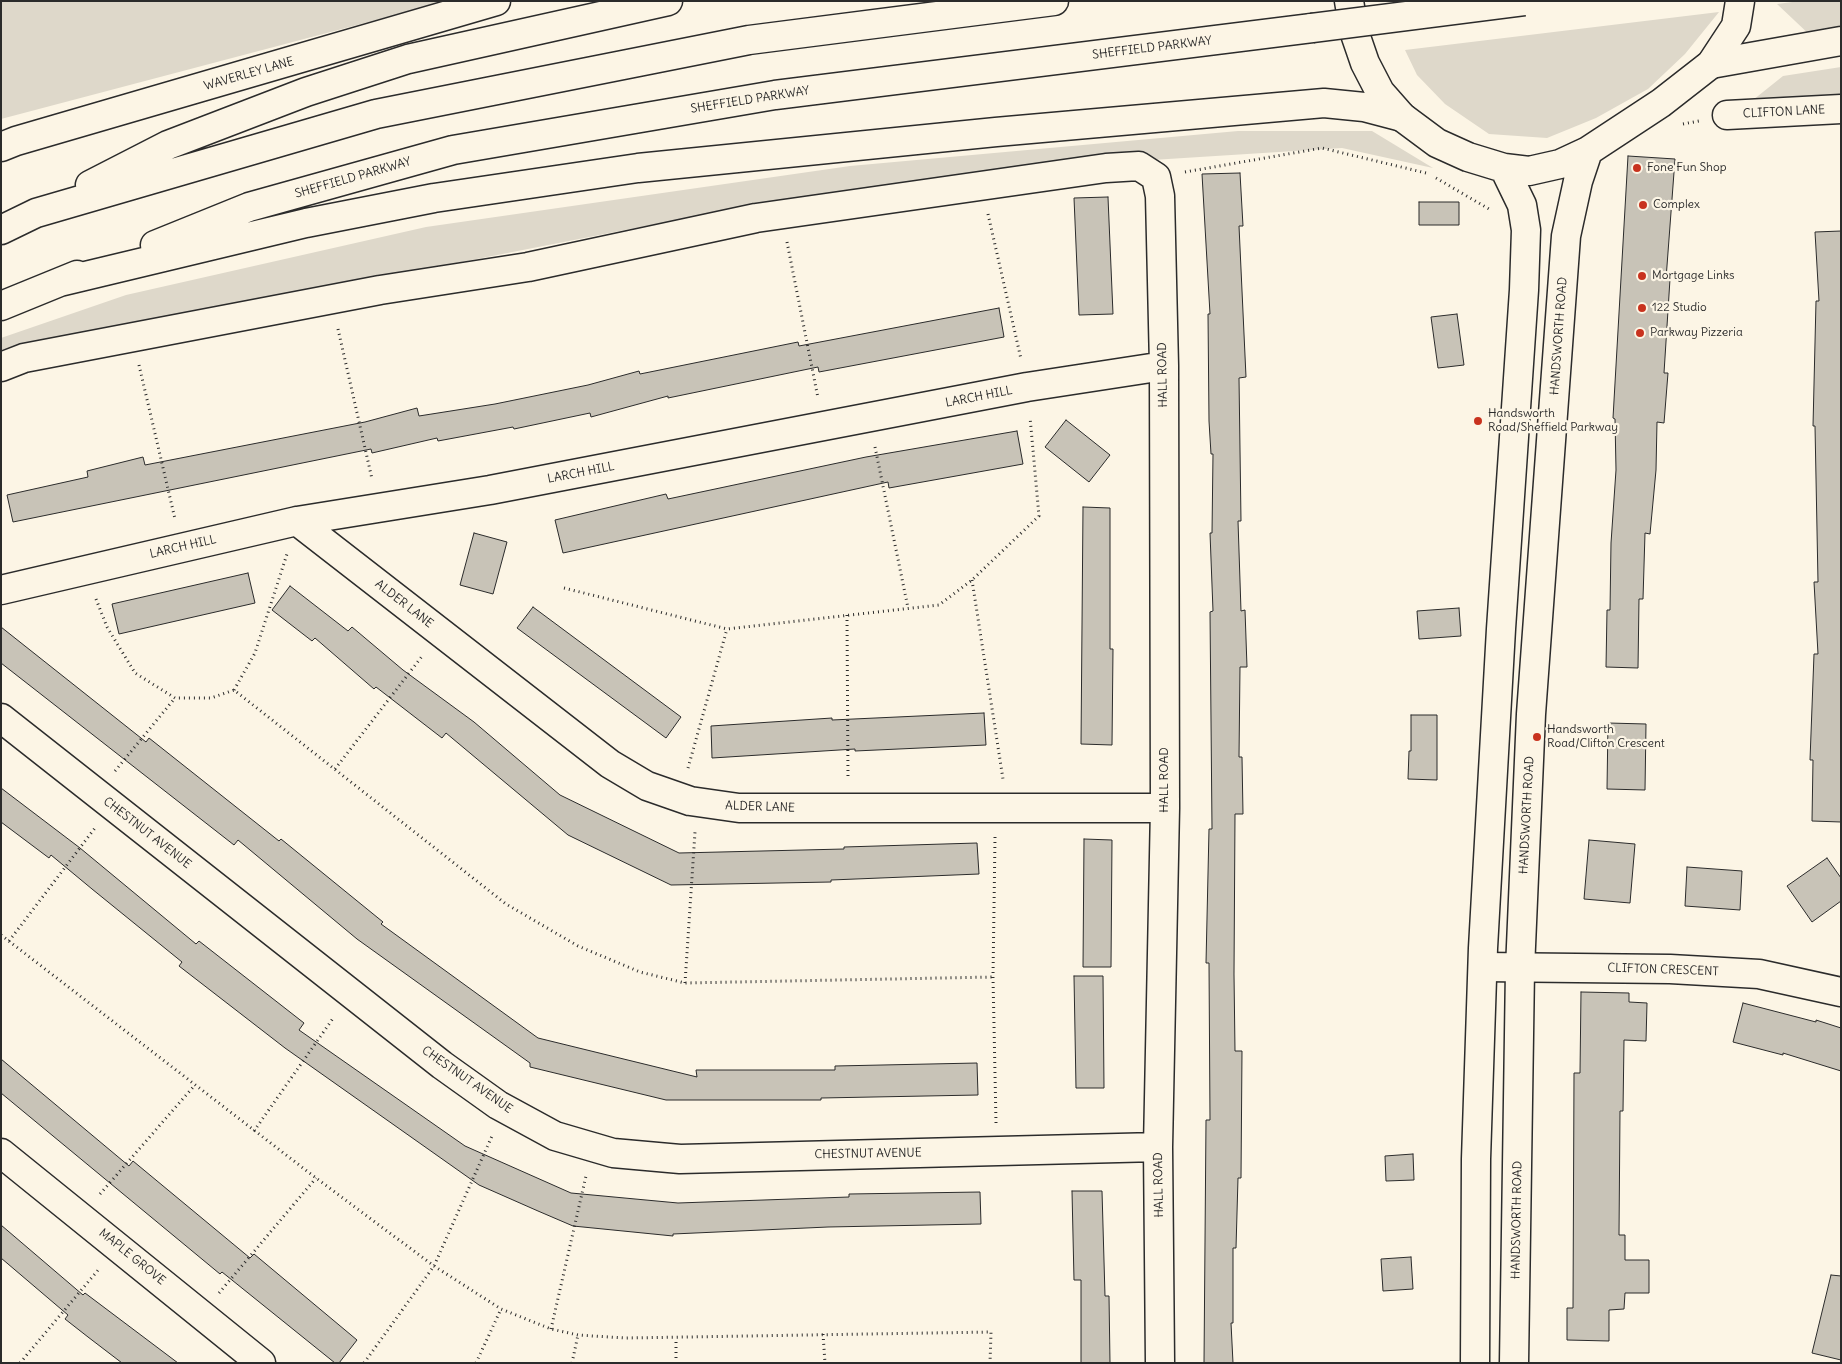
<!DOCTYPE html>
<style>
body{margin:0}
#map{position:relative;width:1842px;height:1364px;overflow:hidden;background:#fcf5e5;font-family:Delius,sans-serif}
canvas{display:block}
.frame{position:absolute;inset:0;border:2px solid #2b2b2b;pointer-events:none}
</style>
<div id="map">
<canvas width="1842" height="1364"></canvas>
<div class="frame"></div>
</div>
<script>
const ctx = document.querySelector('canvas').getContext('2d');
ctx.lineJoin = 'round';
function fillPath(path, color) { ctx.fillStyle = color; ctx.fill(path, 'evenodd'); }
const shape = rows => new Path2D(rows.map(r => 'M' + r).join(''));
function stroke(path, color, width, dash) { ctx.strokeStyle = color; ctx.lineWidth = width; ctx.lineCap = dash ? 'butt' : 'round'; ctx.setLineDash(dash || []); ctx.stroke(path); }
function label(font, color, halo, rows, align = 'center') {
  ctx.font = font + ' Delius,sans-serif'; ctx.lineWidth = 4.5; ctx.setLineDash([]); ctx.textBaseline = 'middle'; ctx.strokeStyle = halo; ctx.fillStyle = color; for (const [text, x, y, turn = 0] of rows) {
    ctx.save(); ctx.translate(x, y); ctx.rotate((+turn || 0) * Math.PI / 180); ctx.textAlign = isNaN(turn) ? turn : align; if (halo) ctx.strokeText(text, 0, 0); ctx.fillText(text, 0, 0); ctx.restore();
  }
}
const green = shape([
 [1,1,448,1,1,119],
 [1800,1,1841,1,1841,32,1812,37,1777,4],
 [1719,12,1685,54,1648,89,1596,118,1547,138,1489,134,1445,104,1417,75,1405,50],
 [1841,67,1841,98,1748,104,1783,76],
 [1238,131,1372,131,1433,168,1342,148,1089,164,707,214,1,352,1,338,126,295,426,227,850,166]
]);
const building = shape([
 [1628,156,1675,159,1666,279,1670,279,1664,373,1668,373,1664,423,1657,422,1656,470,1650,534,1645,533,1643,599,1639,599,1638,668,1606,667,1607,610,1610,610,1611,543,1616,470,1615,419,1613,418,1628,156],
 [1240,173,1243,226,1239,226,1246,377,1239,378,1241,521,1238,521,1241,611,1245,610,1247,667,1240,667,1239,757,1242,757,1243,814,1235,814,1234,974,1235,1051,1242,1051,1241,1178,1238,1178,1236,1248,1233,1248,1233,1323,1231,1323,1233,1363,1204,1363,1206,1120,1210,1120,1209,963,1206,963,1209,829,1212,829,1210,612,1213,611,1210,533,1212,533,1213,454,1211,454,1209,421,1208,314,1210,314,1202,174,1240,173],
 [1108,197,1113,314,1079,315,1074,198,1108,197],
 [1419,202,1459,202,1459,225,1419,225,1419,202],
 [1841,231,1841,822,1812,821,1813,760,1810,760,1814,654,1818,654,1814,582,1818,582,1815,426,1813,426,1816,301,1819,301,1815,232,1841,231],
 [999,308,1004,337,819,372,818,367,668,398,668,396,591,417,590,413,514,429,513,427,438,441,437,438,372,453,371,449,13,522,7,495,88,477,87,471,143,457,145,465,365,422,417,408,419,416,495,404,588,385,639,371,640,374,798,342,799,346,999,308],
 [1457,314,1464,365,1438,368,1431,317,1457,314],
 [1066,420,1110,455,1089,482,1045,447,1066,420],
 [1017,431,1023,464,889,488,888,482,563,553,555,520,666,494,668,499,866,457,1017,431],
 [1083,507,1110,508,1110,649,1113,649,1112,745,1081,744,1083,507],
 [474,533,507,542,493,594,460,585,474,533],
 [248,573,255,603,119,634,112,604,248,573],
 [290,586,348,631,352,627,403,670,474,722,560,795,679,853,844,849,844,847,977,843,979,874,831,880,831,882,671,885,568,835,446,733,442,738,376,687,374,689,315,638,312,641,272,610,290,586],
 [533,607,681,717,666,738,517,628,533,607],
 [1459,608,1461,636,1419,639,1417,611,1459,608],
 [1,627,146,742,149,738,279,841,281,839,383,922,381,924,538,1038,697,1077,696,1070,835,1070,835,1066,977,1063,978,1095,821,1098,821,1100,666,1100,530,1067,530,1063,357,939,238,840,234,845,1,663,1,627],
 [984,713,986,745,855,751,855,749,712,758,711,726,832,718,832,720,984,713],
 [1411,715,1437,715,1437,780,1408,779,1409,751,1411,751,1411,715],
 [1608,723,1646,724,1645,790,1607,789,1608,723],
 [1,788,80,848,196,944,199,941,304,1023,299,1030,465,1146,571,1193,678,1203,849,1197,849,1194,980,1192,981,1224,828,1227,673,1234,673,1236,573,1226,538,1211,479,1185,285,1048,179,966,182,962,92,889,51,855,49,858,1,822,1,788],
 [1084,839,1112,840,1111,967,1083,967,1084,839],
 [1589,840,1635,844,1630,903,1584,899,1589,840],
 [1827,858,1841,878,1841,901,1812,922,1787,886,1827,858],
 [1687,867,1742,871,1740,910,1685,906,1687,867],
 [1074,976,1103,976,1104,1088,1076,1088,1074,976],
 [1581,992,1629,993,1629,1002,1647,1003,1646,1041,1624,1040,1623,1111,1620,1111,1619,1235,1625,1235,1625,1260,1649,1260,1649,1293,1625,1293,1624,1309,1609,1310,1609,1341,1567,1340,1567,1308,1573,1308,1574,1073,1580,1073,1581,992],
 [1743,1003,1816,1022,1816,1020,1841,1028,1841,1071,1783,1053,1783,1055,1733,1042,1743,1003],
 [1,1059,129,1166,133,1161,250,1258,254,1254,357,1340,339,1363,335,1363,222,1272,220,1274,1,1093,1,1059],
 [1413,1154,1414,1180,1386,1181,1385,1156,1413,1154],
 [1072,1191,1102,1191,1105,1296,1109,1296,1110,1363,1081,1363,1081,1280,1074,1280,1072,1191],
 [1,1225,83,1295,85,1293,178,1363,122,1363,88,1337,65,1319,68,1315,1,1258,1,1225],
 [1411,1257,1413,1289,1383,1291,1381,1259,1411,1257],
 [1831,1275,1841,1276,1841,1360,1812,1353,1831,1275]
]);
const path = shape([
 [1683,124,1699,121],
 [1185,172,1322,148,1426,173],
 [1436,178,1489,209],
 [988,214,1021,359],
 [787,242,818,398],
 [338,329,372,479],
 [139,365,175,519],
 [875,447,908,608],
 [972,580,1003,779],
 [564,588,727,629,939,605,972,580,1039,516,1030,417],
 [96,599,107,627,135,673,175,698,211,698,234,690,506,904,578,946,640,972,685,983,993,977],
 [847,615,848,779],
 [234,690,255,653,287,554],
 [688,768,727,629],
 [335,769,423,655],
 [115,771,175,698],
 [995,837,993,977,996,1123],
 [1,935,316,1178,434,1266,501,1309,551,1329,578,1335,625,1338,991,1332,990,1363],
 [9,941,95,828],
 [685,983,695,832],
 [254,1131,334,1017],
 [100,1194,194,1086],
 [219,1293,316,1178],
 [551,1329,586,1176],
 [823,1334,825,1363],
 [20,1363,99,1269],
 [364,1363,434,1266,492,1136],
 [476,1363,501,1309],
 [572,1363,578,1335],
 [676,1363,676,1338]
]);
const minor = shape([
 [1727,115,1841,109],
 [1,147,16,141,496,1],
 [1,367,24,358,380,290,528,267,756,218,1106,168,1139,166,1156,177,1160,196,1164,366,1165,808,1158,1147,1160,1363],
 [297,521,610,764,647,786,690,801,739,808,1165,808],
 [1,590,297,521,490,490,1027,387,1164,366],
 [1,718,442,1065,498,1105,555,1136,613,1153,680,1159,1158,1147],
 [1483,967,1670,969,1759,974,1841,992],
 [1,1153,261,1363]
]);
const major = shape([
 [1349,1,1354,31,1365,63,1380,92,1402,117,1437,143,1468,157,1504,168,1529,171,1560,164,1588,151,1661,103,1711,64,1736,26,1740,1],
 [1475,1363,1476,1159,1483,948,1501,629,1524,290,1526,230,1522,205,1504,168],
 [1514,1363,1520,969,1531,714,1566,236,1578,181,1588,151]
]);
const highway = shape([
 [1711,64,1841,41],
 [90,185,168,145,306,92,408,59,668,1],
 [1,230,36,213,376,114,749,40,1054,1],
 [155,245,249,207,453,150,775,95,1312,28],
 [60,282,306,223,434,198,638,168,996,132,1324,103,1364,107,1402,117],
 [1,306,77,275]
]);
const highwayBridge = shape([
 [1312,28,1524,1]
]);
const markers = [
 [1637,168,5,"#c8321e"],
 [1643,205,5,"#c8321e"],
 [1642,276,5,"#c8321e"],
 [1642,308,5,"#c8321e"],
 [1640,333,5,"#c8321e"],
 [1478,421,5,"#c8321e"],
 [1537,737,5,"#c8321e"]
];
const streetNames = [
 ["SHEFFIELD PARKWAY",1152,48,-7],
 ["WAVERLEY LANE",249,74,-16],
 ["SHEFFIELD PARKWAY",750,100,-9],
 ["CLIFTON LANE",1784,112,-3],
 ["SHEFFIELD PARKWAY",353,178,-16],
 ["HANDSWORTH ROAD",1559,336,-86],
 ["HALL ROAD",1163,375,-91],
 ["LARCH HILL",979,397,-11],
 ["LARCH HILL",581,473,-11],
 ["LARCH HILL",183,547,-13],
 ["ALDER LANE",404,604,38],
 ["HALL ROAD",1165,780,-90],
 ["ALDER LANE",760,807,2],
 ["HANDSWORTH ROAD",1527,815,-87],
 ["CHESTNUT AVENUE",147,833,38],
 ["CLIFTON CRESCENT",1663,970,2],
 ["CHESTNUT AVENUE",467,1080,35],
 ["CHESTNUT AVENUE",868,1154,-1],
 ["HALL ROAD",1159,1185,-91],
 ["HANDSWORTH ROAD",1517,1220,-89],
 ["MAPLE GROVE",132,1257,39]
];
const poiNames = [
 ["Fone Fun Shop",1647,168],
 ["Complex",1653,205],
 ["Mortgage Links",1652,276],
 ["122 Studio",1652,308],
 ["Parkway Pizzeria",1650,333],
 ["Handsworth",1488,414],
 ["Road/Sheffield Parkway",1488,428],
 ["Handsworth",1547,730],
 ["Road/Clifton Crescent",1547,744]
];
fillPath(green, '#ded8ca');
fillPath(building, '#c8c3b7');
stroke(building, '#2b2b2b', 1);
stroke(minor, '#2b2b2b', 31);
stroke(major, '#2b2b2b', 31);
stroke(highway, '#2b2b2b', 31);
stroke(path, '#2b2b2b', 3, [1, 4]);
stroke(minor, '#fcf5e5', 28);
stroke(major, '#fcf5e5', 28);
stroke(highway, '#fcf5e5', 28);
stroke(highwayBridge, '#2b2b2b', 31, []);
stroke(highwayBridge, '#fcf5e5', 28);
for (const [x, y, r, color] of markers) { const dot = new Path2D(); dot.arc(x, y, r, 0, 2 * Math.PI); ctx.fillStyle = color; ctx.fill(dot); stroke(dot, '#fcf5e5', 2); }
label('12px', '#2b2b2b', '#fcf5e5', streetNames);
label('12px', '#2b2b2b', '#fcf5e5', poiNames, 'left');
</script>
